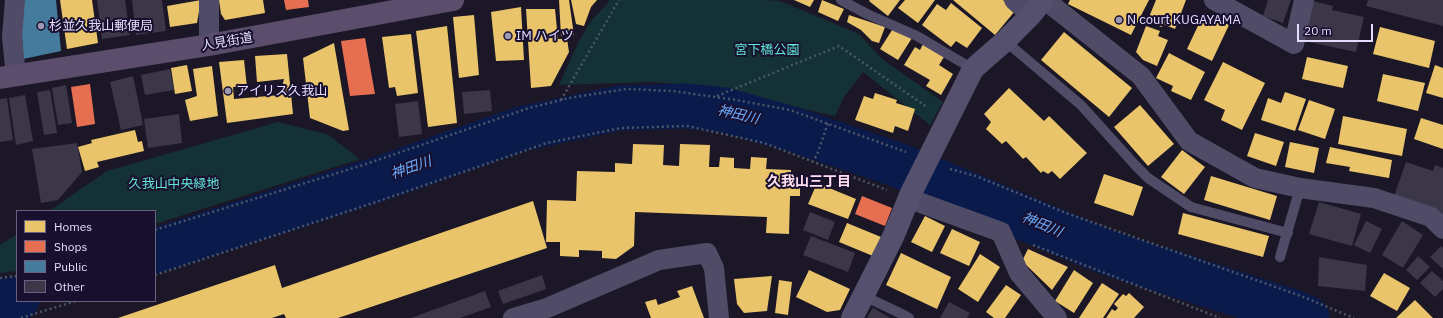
<!DOCTYPE html>
<meta charset="utf-8">
<style>
body{margin:0}
#map{position:relative;width:1443px;height:318px;overflow:hidden;background:#1c1727;font-family:"IBM Plex Sans",sans-serif}
canvas{display:block}
.legend{position:absolute;left:16px;top:210px;width:140px;height:92px;box-sizing:border-box;background:#18102e;border:1px solid #6a6282;margin:0;padding:5px 7px;list-style:none;font-size:12px;color:#e4ddff}
.legend li{display:flex;align-items:center;gap:8px;height:20px}
.legend b{width:20px;border:1px solid #6a6282}
.scale{position:absolute;left:1297px;top:24px;width:76px;height:18px;box-sizing:border-box;border:2px solid #e4ddff;border-top:0;padding-left:5px;font-size:12px;line-height:14px;white-space:nowrap;color:#e4ddff;-webkit-text-stroke:3px #18102e;paint-order:stroke}
</style>
<div id="map">
<canvas width="1443" height="318"></canvas>
<ul class="legend">
<li><b style="height:11px;background:#e9c46a"></b>Homes</li>
<li><b style="height:11px;background:#e76f51"></b>Shops</li>
<li><b style="height:11px;background:#457b9d"></b>Public</li>
<li><b style="height:11px;background:#3b3648"></b>Other</li>
</ul>
<div class="scale">20 m</div>
</div>
<script>
const ctx = document.querySelector('canvas').getContext('2d');
ctx.lineJoin = 'round';
function fillPath(path, color) { ctx.fillStyle = color; ctx.fill(path, 'evenodd'); }
const shape = rows => new Path2D(rows.map(r => 'M' + r).join(''));
function stroke(path, color, width, dash) { ctx.strokeStyle = color; ctx.lineWidth = width; ctx.lineCap = dash ? 'butt' : 'round'; ctx.setLineDash(dash || []); ctx.stroke(path); }
function label(font, color, halo, rows, align = 'center') {
  ctx.font = font + ' "IBM Plex Sans","Noto Sans JP",sans-serif'; ctx.lineWidth = 4; ctx.setLineDash([]); ctx.textBaseline = 'middle'; ctx.strokeStyle = halo; ctx.fillStyle = color; for (const [text, x, y, turn = 0] of rows) {
    ctx.save(); ctx.translate(x, y); ctx.rotate((+turn || 0) * Math.PI / 180); ctx.textAlign = isNaN(turn) ? turn : align; if (halo) ctx.strokeText(text, 0, 0); ctx.fillText(text, 0, 0); ctx.restore();
  }
}
const green = shape([
 [609,0,765,0,780,1,859,34,882,59,943,102,930,125,863,72,844,97,835,116,708,87,653,82,559,85,579,41,591,21,608,3],
 [278,122,327,134,360,159,155,224,155,211,49,211,107,171],
 [17,234,17,271,0,273,0,245]
]);
const homes = shape([
 [60,0,92,0,98,43,67,49],
 [201,0,197,23,170,27,167,6],
 [219,0,263,0,265,13,225,20,221,14],
 [559,0,569,0,574,35,561,36],
 [571,0,597,0,591,7,584,26,576,24],
 [794,0,814,0,810,7],
 [822,0,844,9,838,21,818,12],
 [870,0,900,0,888,16,869,1],
 [905,0,935,0,918,23,898,8],
 [953,0,1003,0,1015,11,995,35],
 [1070,0,1149,0,1131,35,1068,4],
 [1156,0,1186,0,1175,29,1163,24,1162,27,1147,22],
 [951,3,982,28,967,48,956,41,951,47,922,25,937,4,946,10],
 [521,7,524,60,496,61,491,12],
 [526,9,555,9,558,39,567,39,569,52,551,86,531,88],
 [1204,13,1229,25,1212,61,1187,49],
 [474,15,479,75,459,78,453,17],
 [849,15,885,27,879,43,872,41,861,30,847,22],
 [447,26,457,123,428,127,416,31],
 [1146,26,1160,31,1158,36,1168,40,1157,66,1143,60,1136,52],
 [894,27,912,38,898,60,880,49],
 [1380,27,1435,41,1429,68,1373,54],
 [1064,32,1132,88,1109,117,1041,60],
 [411,34,418,93,397,96,395,87,389,88,382,37],
 [334,43,349,130,343,131,310,118,303,58],
 [923,44,944,57,939,65,953,74,941,95,926,86,930,80,904,65,915,47,920,50],
 [1169,53,1205,72,1191,100,1171,91,1173,86,1156,78],
 [287,54,293,114,227,123,219,62,244,60,247,87,233,87,234,99,280,95,284,79,257,82,255,56],
 [1307,57,1348,66,1343,88,1302,79],
 [1223,62,1265,83,1242,130,1221,120,1225,110,1204,100],
 [187,65,192,91,175,94,171,68],
 [1435,65,1443,68,1443,98,1426,93],
 [212,66,218,116,190,121,185,100,197,96,193,69],
 [1383,74,1425,83,1418,111,1377,101],
 [1009,88,1044,121,1049,116,1087,153,1060,179,1052,171,1048,174,1043,171,1041,173,1026,157,1023,159,1006,141,1002,144,986,129,991,122,984,114],
 [1285,92,1306,99,1295,131,1261,120,1268,98,1281,103],
 [875,93,897,100,896,103,915,109,908,131,895,126,893,133,855,120,864,96,873,99],
 [1309,100,1335,109,1325,139,1298,130],
 [1140,105,1174,144,1148,166,1114,127],
 [1343,116,1407,129,1402,156,1338,144],
 [1421,118,1443,125,1443,149,1414,139],
 [135,130,138,142,142,141,144,151,97,162,99,167,85,171,78,147,92,143,91,140],
 [1255,133,1284,142,1276,166,1247,156],
 [1290,142,1319,148,1314,173,1285,167],
 [633,144,664,145,663,165,679,166,680,144,710,145,709,167,719,167,720,157,734,158,734,168,750,169,751,157,767,158,766,169,791,170,791,182,800,182,800,196,790,196,789,234,766,233,767,217,635,212,634,246,616,259,602,258,602,251,579,250,579,257,560,256,560,242,546,242,547,200,576,201,577,171,615,172,615,163,632,164],
 [1330,147,1392,160,1389,178,1349,171,1350,167,1326,163],
 [1182,150,1205,167,1184,194,1161,177],
 [1104,174,1143,187,1133,216,1094,203],
 [1211,176,1277,196,1270,220,1204,200],
 [817,183,856,199,848,219,808,204],
 [533,201,547,248,338,318,286,318,284,314,272,318,118,318,275,265,282,288],
 [1183,213,1269,236,1263,257,1178,234],
 [925,216,945,226,932,252,911,242],
 [847,223,881,237,873,256,839,242],
 [952,229,980,242,969,266,940,253],
 [1028,249,1068,267,1052,290,1022,261],
 [901,253,951,277,937,309,886,285],
 [980,254,1000,267,978,302,958,289],
 [809,270,850,289,840,310,827,312,796,297],
 [1074,270,1093,283,1074,313,1055,301],
 [1384,273,1410,288,1397,311,1370,296],
 [772,276,767,311,744,313,737,304,734,279],
 [779,280,792,282,788,315,775,313],
 [1102,283,1119,294,1103,318,1079,318],
 [1006,285,1021,295,1005,318,994,318,986,312],
 [692,286,704,318,651,318,645,302,656,299,658,305,680,297,677,291],
 [1129,293,1144,307,1134,318,1106,318,1112,309,1115,311,1118,308,1114,304,1123,294,1126,296],
 [1415,300,1433,318,1396,318]
]);
const shops = shape([
 [284,0,308,0,309,7,286,10],
 [365,38,375,94,350,96,341,41],
 [90,84,95,124,77,127,71,87],
 [862,196,892,208,885,226,855,214]
]);
const public = shape([
 [22,0,56,0,61,51,23,59,21,8]
]);
const river = shape([
 [155,251,379,179,521,129,619,108,686,106,724,110,795,130,898,165,1106,252,1293,312,1307,318],
 [0,302,17,299]
]);
const building = shape([
 [97,0,125,0,130,35,102,39],
 [132,0,162,0,166,31,136,35],
 [1268,0,1291,0,1283,23,1263,16],
 [1368,0,1443,0,1443,26,1366,6],
 [1313,1,1333,6,1332,10,1364,17,1356,52,1304,41],
 [170,69,174,90,145,95,141,75],
 [133,76,143,125,121,130,110,82],
 [66,85,72,123,58,125,52,88],
 [50,90,57,133,44,135,37,92],
 [490,90,492,111,464,114,462,92],
 [25,95,33,141,16,145,9,98],
 [7,98,13,140,0,142,0,99],
 [418,101,422,134,399,137,395,104],
 [179,114,182,143,148,148,144,119],
 [77,143,82,172,58,200,41,203,32,149],
 [1406,162,1433,171,1435,165,1443,168,1443,216,1394,196],
 [1319,202,1361,214,1352,246,1309,234],
 [810,212,835,222,828,240,803,230],
 [1366,221,1382,229,1370,253,1354,245],
 [1402,221,1423,235,1403,268,1382,255],
 [811,236,855,253,848,272,803,255],
 [1441,246,1443,248,1443,269,1430,257],
 [1418,256,1430,267,1417,280,1406,270],
 [1319,257,1367,265,1365,291,1318,286],
 [1432,271,1443,281,1443,289,1435,297,1420,283],
 [542,275,546,289,503,304,498,291],
 [485,291,491,307,460,318,411,318],
 [949,302,970,313,967,318,940,318],
 [873,308,890,318,869,318,867,317]
]);
const path = shape([
 [717,96,839,46,927,107],
 [561,100,619,0],
 [812,162,817,155,828,123],
 [950,169,976,176,1066,213,1301,296,1354,318],
 [155,230,363,165,529,108,569,98,626,89,673,91,736,100,790,110,906,152],
 [1033,245,1220,318],
 [155,275,376,202,547,143,621,128,687,126,764,143,887,190],
 [0,278,17,276],
 [21,318,76,301]
]);
const lane = shape([
 [841,0,867,14,917,36,973,69],
 [1005,41,1081,105,1136,166,1148,178,1191,207,1288,233],
 [1280,257,1300,188],
 [864,296,904,315,909,318]
]);
const street = shape([
 [15,0,12,37,16,76],
 [209,0,209,45],
 [1014,0,1031,15],
 [1045,0,1141,76,1189,141,1255,178,1300,188,1374,198,1431,217,1443,229],
 [1214,0,1294,44,1304,0],
 [910,199,1001,232,1019,273,1057,318],
 [513,318,547,308,659,260,707,253,714,268,719,318]
]);
const secondary = shape([
 [852,318,893,237,911,193,973,69,1005,41,1031,15,1043,0]
]);
const primary = shape([
 [0,78,209,45,453,0]
]);
const markers = [
 [1119,20,4,"#9e98b3"],
 [41,26,4,"#9e98b3"],
 [508,36,4,"#9e98b3"],
 [228,91,4,"#9e98b3"]
];
const poiNames = [
 ["N court KUGAYAMA",1127,20],
 ["杉並久我山郵便局",49,26],
 ["IM ハイツ",516,36],
 ["アイリス久我山",236,91]
];
const streetNames = [
 ["人見街道",227,42,-10]
];
const parkNames = [
 ["宮下橋公園",767,50],
 ["久我山中央緑地",174,184]
];
const waterNames = [
 ["神田川",738,115,13],
 ["神田川",411,168,-19],
 ["神田川",1042,225,23]
];
const neighbourhoodNames = [
 ["久我山三丁目",809,182]
];
fillPath(green, '#143136');
fillPath(homes, '#e9c46a');
fillPath(shops, '#e76f51');
fillPath(public, '#457b9d');
stroke(river, '#0a1a4b', 45);
fillPath(building, '#3b3648');
stroke(path, '#4b5768', 2.5, [2, 3]);
stroke(lane, '#504c68', 10);
stroke(street, '#504c68', 20);
stroke(secondary, '#55506d', 22);
stroke(primary, '#5b4d6c', 22);
for (const [x, y, r, color] of markers) { const dot = new Path2D(); dot.arc(x, y, r, 0, 2 * Math.PI); ctx.fillStyle = color; ctx.fill(dot); stroke(dot, '#18102e', 1.5); }
label('13px', '#e4ddff', '#18102e', poiNames, 'left');
label('13px', '#e4ddff', '#18102e', streetNames);
label('13px', '#60e7d4', '#18102e', parkNames);
label('italic 14px', '#6babff', '#18102e', waterNames);
label('bold 14px', '#ffdff0', '#18102e', neighbourhoodNames);
</script>
